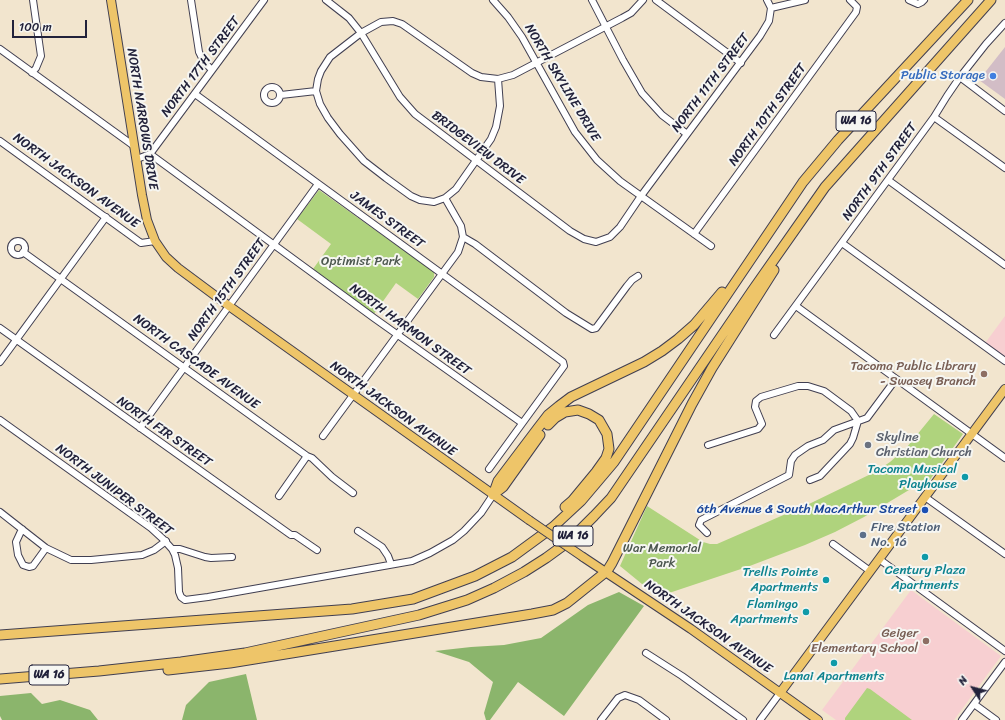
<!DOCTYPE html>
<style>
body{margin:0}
#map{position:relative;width:1005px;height:720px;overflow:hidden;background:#f2e5ce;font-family:Sriracha,sans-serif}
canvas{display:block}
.north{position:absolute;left:953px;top:668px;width:40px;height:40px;-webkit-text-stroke:3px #f6f6f2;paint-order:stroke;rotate:306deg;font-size:11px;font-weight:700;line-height:16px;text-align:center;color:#22223b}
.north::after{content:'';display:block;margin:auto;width:14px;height:18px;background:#22223b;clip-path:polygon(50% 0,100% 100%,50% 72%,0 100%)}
.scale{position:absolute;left:12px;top:20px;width:75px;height:18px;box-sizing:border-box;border:2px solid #22223b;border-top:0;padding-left:5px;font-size:12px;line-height:14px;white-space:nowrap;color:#22223b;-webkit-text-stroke:3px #f6f6f2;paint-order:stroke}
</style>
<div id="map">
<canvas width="1005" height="720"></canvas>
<div class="north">N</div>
<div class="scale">100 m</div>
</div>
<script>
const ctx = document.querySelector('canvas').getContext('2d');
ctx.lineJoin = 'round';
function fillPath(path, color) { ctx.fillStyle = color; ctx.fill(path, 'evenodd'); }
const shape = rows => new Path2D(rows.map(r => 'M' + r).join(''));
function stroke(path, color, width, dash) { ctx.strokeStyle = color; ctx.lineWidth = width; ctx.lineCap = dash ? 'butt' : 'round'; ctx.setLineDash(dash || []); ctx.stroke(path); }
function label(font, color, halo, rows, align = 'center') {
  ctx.font = font + ' Sriracha,sans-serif'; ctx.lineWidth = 4; ctx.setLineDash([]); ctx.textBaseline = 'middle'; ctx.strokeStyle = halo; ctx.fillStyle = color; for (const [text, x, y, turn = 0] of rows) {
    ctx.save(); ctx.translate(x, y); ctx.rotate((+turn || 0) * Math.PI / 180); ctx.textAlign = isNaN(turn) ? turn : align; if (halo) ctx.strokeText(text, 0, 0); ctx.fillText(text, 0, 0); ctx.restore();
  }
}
const built = shape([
 [1005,316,1005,361,983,346],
 [911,590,1001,656,954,720,836,720,822,710]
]);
const industrial = shape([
 [1005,47,1005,99,979,80]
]);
const green = shape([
 [319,190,434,272,434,277,418,299,396,283,374,314,313,269,331,244,297,219],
 [934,414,963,434,924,488,916,483,909,490,864,517,835,532,805,545,747,567,663,595,642,584,620,566,647,506,703,542,710,544,717,544,811,503,875,472,890,462,907,447],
 [867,688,870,689,912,720,845,720,845,718]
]);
const forest = shape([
 [619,592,644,606,564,716,518,682,490,720,486,720,484,713,493,682,469,662,435,651,471,647,504,645,541,638,588,605],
 [246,674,257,720,182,720,186,705,209,682],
 [31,693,42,704,60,700,90,710,98,720,2,720,0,716,0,696]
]);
const minor = shape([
 [191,0,199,52,204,62,212,70],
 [326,0,349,18,361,33,400,97,415,114,570,231,584,239,596,242,610,237,620,227,641,196,760,36,769,21,771,8,805,0],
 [493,0,508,17,522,37,575,132,597,160,620,181,711,246],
 [592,0,623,60,642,93,662,115,687,134],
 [656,0,741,63],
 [767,0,771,8],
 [909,0,918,4,922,2,924,0],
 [0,49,134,146],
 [32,73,36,68,41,56,33,0],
 [960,77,1005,111],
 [498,79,500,106,496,127,491,139,456,189,445,198,434,202,420,200,411,196,386,178,364,161,340,134,328,118,320,104,316,91,318,79,321,71,330,57,361,33,381,22,393,21,402,24,472,73,481,77,498,79,513,75,622,18,631,13,643,0],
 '264 95a8 8 0 1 1 16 0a8 8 0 1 1-16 0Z',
 [195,94,563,362,564,366,489,469],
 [281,95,316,91],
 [934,117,1005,168],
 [0,141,141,243,155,241],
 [150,154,374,318,522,423],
 [137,159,150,154,264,0],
 [888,180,1005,265],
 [694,234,856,12,857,7,850,0],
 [463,237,475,244,566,313,592,329,596,328,627,286,632,280,638,276],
 '11 248a7 7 0 1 1 14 0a7 7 0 1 1-14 0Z',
 [842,243,1005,361],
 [23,252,307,456,312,458,332,477,353,493],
 [796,306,1005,458],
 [0,328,291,535,295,535,317,550],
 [774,335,934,117,947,96,960,77,986,44,1005,23],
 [0,362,106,217],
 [0,420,151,528,163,539,172,549,175,555,178,568,179,592,181,597,185,600,208,597,412,561,430,553,453,540,464,531,481,513,493,495],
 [140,428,318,184],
 [323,436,458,252,463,237,461,226,445,198],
 [708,445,758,429,762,424,755,407,756,401,761,397,798,386,808,386,824,391,851,411,858,421],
 [810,480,820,476,850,444,853,438,858,421],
 [279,496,307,456],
 [925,497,1005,554],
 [0,512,46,548,71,560,91,560,142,555,154,550,166,541],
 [22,529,16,542,18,555,23,565,29,567,33,566,46,548],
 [358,531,382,547,388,556,391,564],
 [707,533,699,525,701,520,789,475,791,461,795,455,808,446,823,440,834,430,867,418,896,379],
 [833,544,870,571],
 [172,549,180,549,205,557,211,558,232,557],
 [879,559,1005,651],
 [646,653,682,676,743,720],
 [974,704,996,720],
 [601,720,618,698,625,695,639,700,666,720],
 [760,720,780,693],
 [962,720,1005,662]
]);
const major = shape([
 [111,0,142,195,147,220,155,241,166,257,178,268,229,306,529,520],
 [583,557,691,629,818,720],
 [780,693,1005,389]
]);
const highway = shape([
 [548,425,555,418,565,412,578,410,589,414,599,420,607,434,609,449,606,458,596,472,572,501,565,507],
 [494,494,503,487,540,435],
 [493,495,498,481,538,428,548,415,559,406,571,397,644,362,662,351,678,339,694,325,722,292],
 [0,635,352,609,413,599,475,576,512,557,553,527,581,501,614,462,803,182,838,140,968,0],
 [168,670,230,663,532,614,553,610,567,603,607,571,612,563,692,404,712,368,774,270],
 [0,679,99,671,181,662,245,653,419,615,467,600,494,588,524,572,546,558,568,542,594,516,611,498,752,291,825,187,991,0]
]);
const majorBridge = shape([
 [529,520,583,557]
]);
const markers = [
 [993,76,4,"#3f7fe0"],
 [984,374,4,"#8d6e63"],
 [868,445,4,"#6b7280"],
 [965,477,4,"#0f9aa8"],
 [925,510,4,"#1a4fb4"],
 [863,535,4,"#5c6f8a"],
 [925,557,4,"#0f9aa8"],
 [826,580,4,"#0f9aa8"],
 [806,612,4,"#0f9aa8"],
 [926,641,4,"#8d6e63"],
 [834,663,4,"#0f9aa8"]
];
const shields = [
 [856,121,40],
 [573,536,40],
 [49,675,40]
];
const shieldNames = [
 ["WA 16",856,121],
 ["WA 16",573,536],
 ["WA 16",49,675]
];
const streetNames = [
 ["NORTH 17TH STREET",201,67,-53],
 ["NORTH SKYLINE DRIVE",562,83,59],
 ["NORTH 11TH STREET",711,83,-53],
 ["NORTH 10TH STREET",768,115,-54],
 ["NORTH NARROWS DRIVE",142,119,81],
 ["BRIDGEVIEW DRIVE",478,148,37],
 ["NORTH 9TH STREET",880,172,-54],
 ["NORTH JACKSON AVENUE",76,181,36],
 ["JAMES STREET",387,220,36],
 ["NORTH 15TH STREET",227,290,-54],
 ["NORTH HARMON STREET",410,330,36],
 ["NORTH CASCADE AVENUE",196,362,36],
 ["NORTH JACKSON AVENUE",393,409,36],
 ["NORTH FIR STREET",164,432,35],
 ["NORTH JUNIPER STREET",114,490,37],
 ["NORTH JACKSON AVENUE",708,627,35]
];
const shopNames = [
 ["Public Storage",985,76]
];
const parkNames = [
 ["Optimist Park",361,262],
 ["War Memorial",662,549],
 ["Park",662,564]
];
const educationNames = [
 ["Tacoma Public Library",976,367],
 ["- Swasey Branch",976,382],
 ["Geiger",918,634],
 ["Elementary School",918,649]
];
const worshipNames = [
 ["Skyline",876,438],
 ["Christian Church",876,453]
];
const cultureNames = [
 ["Tacoma Musical",957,470],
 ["Playhouse",957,485],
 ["Century Plaza",925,571,"center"],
 ["Apartments",925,586,"center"],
 ["Trellis Pointe",818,573],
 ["Apartments",818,588],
 ["Flamingo",798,605],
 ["Apartments",798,620],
 ["Lanai Apartments",834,677,"center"]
];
const transitNames = [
 ["6th Avenue & South MacArthur Street",917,510]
];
const serviceNames = [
 ["Fire Station",871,528],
 ["No. 16",871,543]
];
fillPath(built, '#f7cfd1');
fillPath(industrial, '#d2bdc6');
fillPath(green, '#afd37d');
fillPath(forest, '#8bb56c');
stroke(minor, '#413f51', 8);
stroke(major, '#413f51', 10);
stroke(highway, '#413f51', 11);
stroke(minor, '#fff', 6);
stroke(major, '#eec569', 8);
stroke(highway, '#eec569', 9);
stroke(majorBridge, '#413f51', 10, []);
stroke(majorBridge, '#eec569', 8);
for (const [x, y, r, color] of markers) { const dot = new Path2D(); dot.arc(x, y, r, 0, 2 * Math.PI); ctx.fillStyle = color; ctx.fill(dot); stroke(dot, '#f6f6f2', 1.5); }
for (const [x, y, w] of shields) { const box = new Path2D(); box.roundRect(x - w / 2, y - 10, w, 20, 3); ctx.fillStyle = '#f6f6f2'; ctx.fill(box); stroke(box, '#22223b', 1); }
label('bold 12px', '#22223b', null, shieldNames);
label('13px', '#22223b', '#f6f6f2', streetNames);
label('13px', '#366cbe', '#f6f6f2', shopNames, 'right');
label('13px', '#4c574f', '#f6f6f2', parkNames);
label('13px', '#785e54', '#f6f6f2', educationNames, 'right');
label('13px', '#5b616d', '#f6f6f2', worshipNames, 'left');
label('13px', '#0d838f', '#f6f6f2', cultureNames, 'right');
label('13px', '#164399', '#f6f6f2', transitNames, 'right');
label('13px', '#4e5e75', '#f6f6f2', serviceNames, 'left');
</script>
